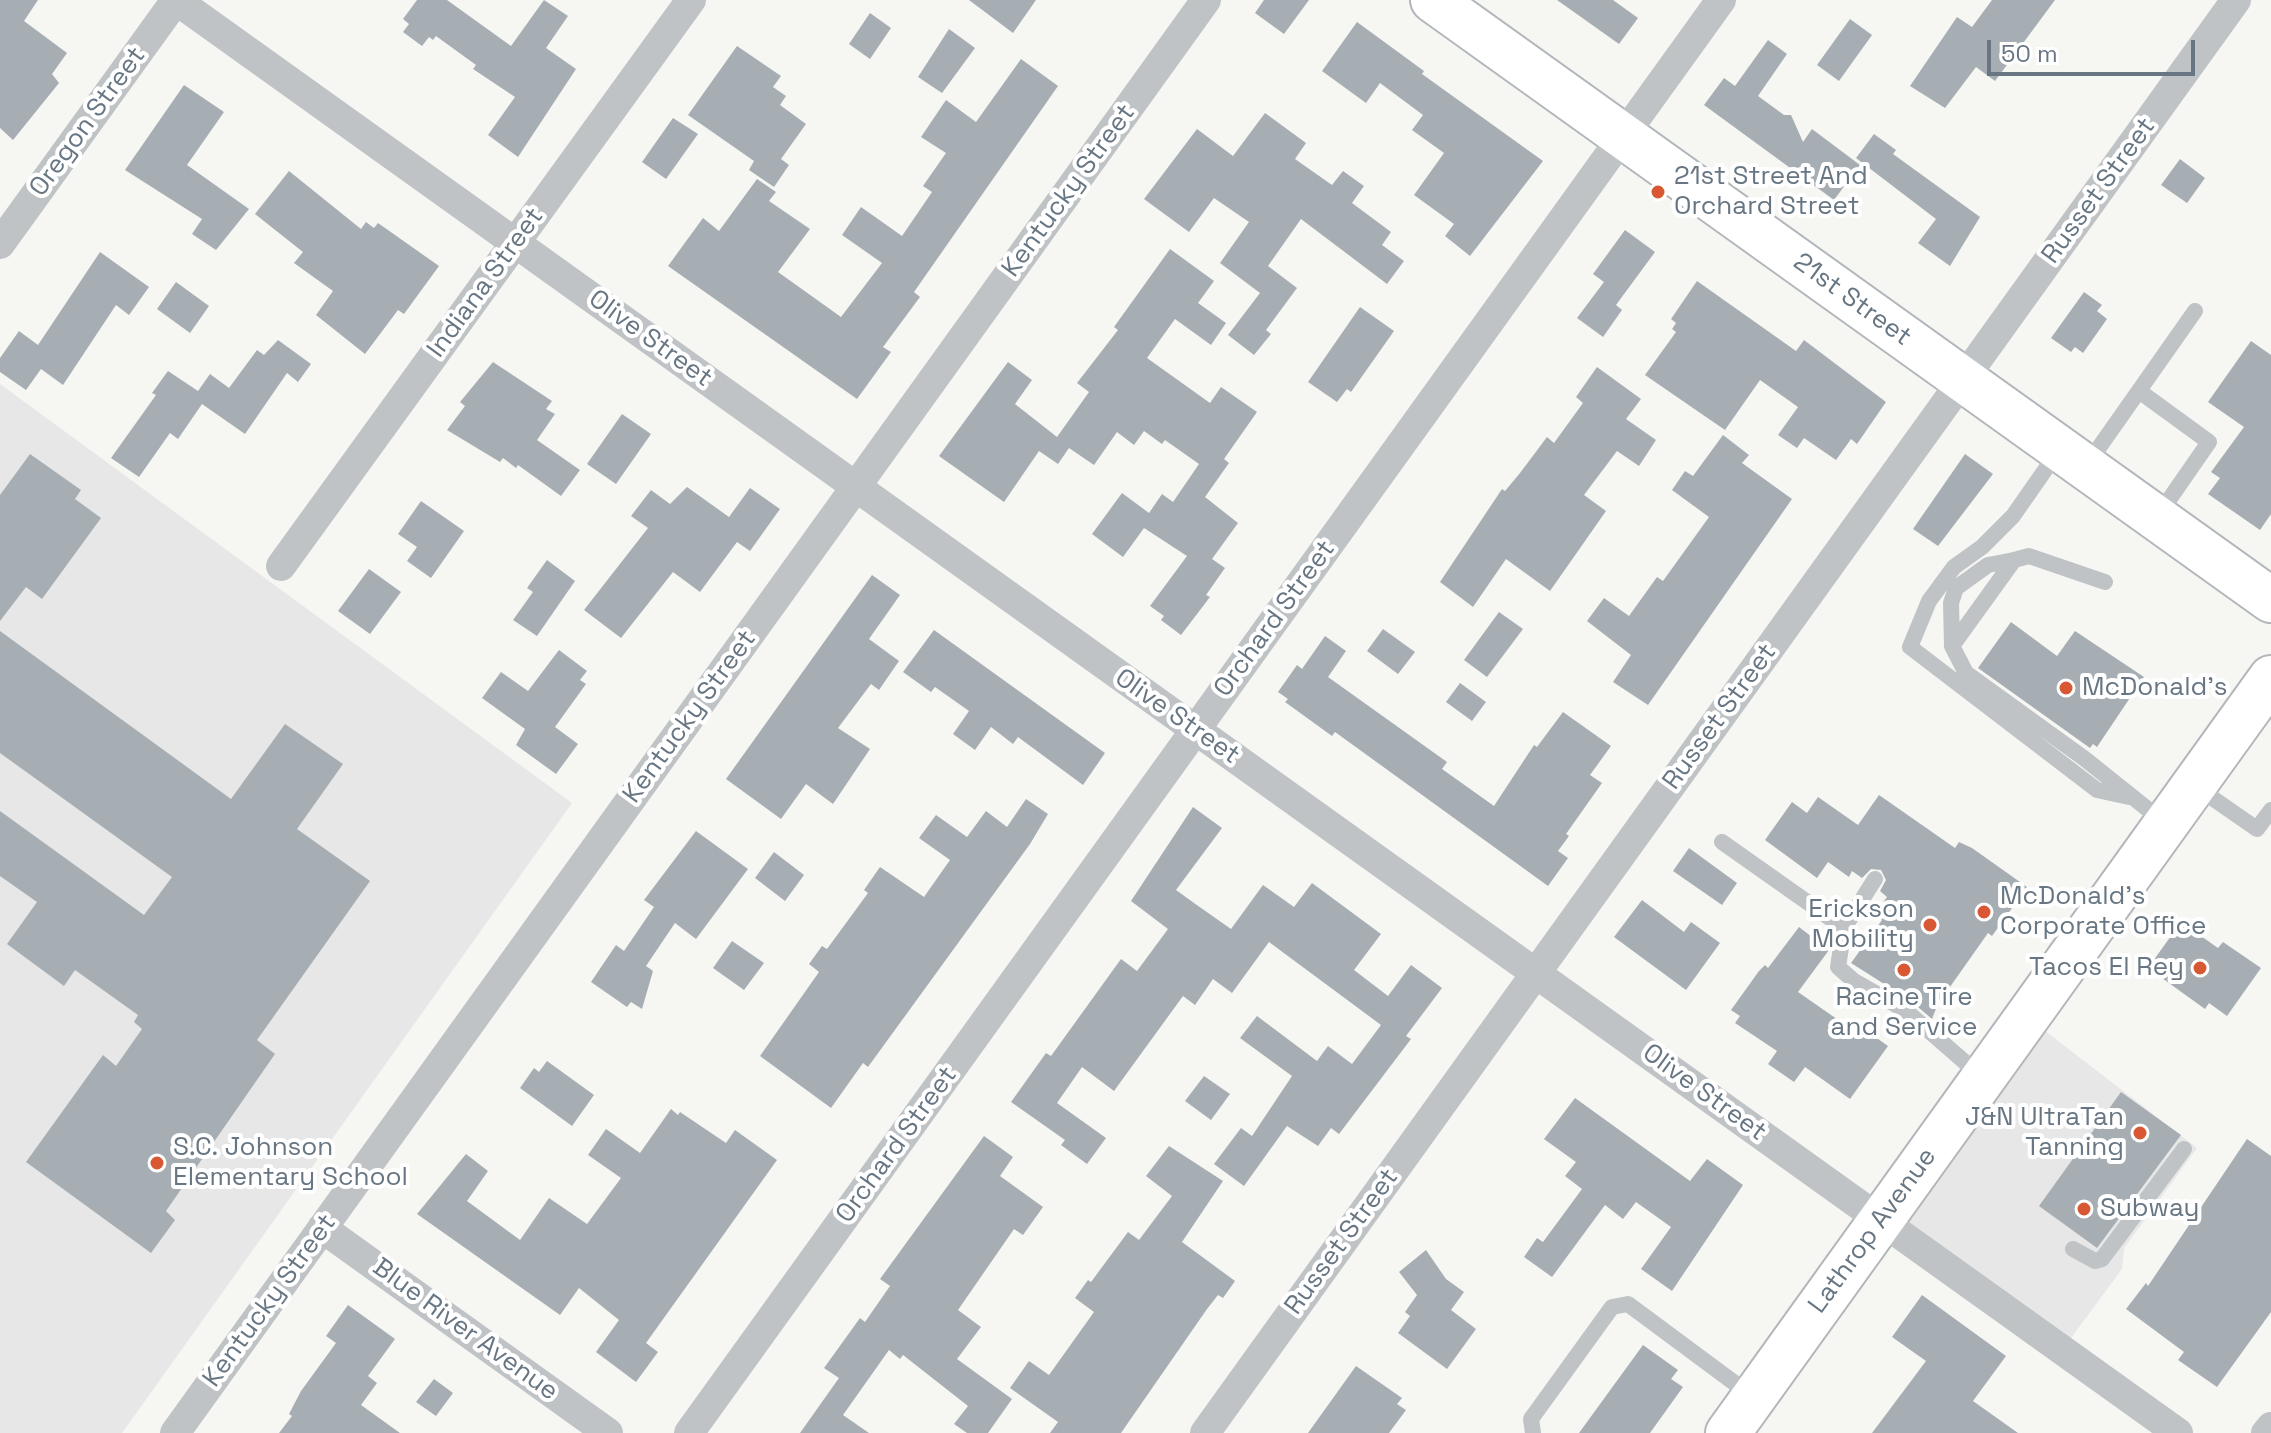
<!DOCTYPE html>
<style>
body{margin:0}
#map{position:relative;width:2271px;height:1433px;overflow:hidden;background:#f6f6f3;font-family:"Space Grotesk",sans-serif}
canvas{display:block}
.scale{position:absolute;left:1987px;top:40px;width:208px;height:36px;box-sizing:border-box;border:4px solid #677682;border-top:0;padding-left:10px;font-size:24px;line-height:28px;white-space:nowrap;color:#677682;-webkit-text-stroke:6px #fff;paint-order:stroke}
</style>
<div id="map">
<canvas width="2271" height="1433"></canvas>
<div class="scale">50 m</div>
</div>
<script>
const ctx = document.querySelector('canvas').getContext('2d');
ctx.lineJoin = 'round';
function fillPath(path, color) { ctx.fillStyle = color; ctx.fill(path, 'evenodd'); }
const shape = rows => new Path2D(rows.map(r => 'M' + r).join(''));
function stroke(path, color, width, dash) { ctx.strokeStyle = color; ctx.lineWidth = width; ctx.lineCap = dash ? 'butt' : 'round'; ctx.setLineDash(dash || []); ctx.stroke(path); }
function label(font, color, halo, rows, align = 'center') {
  ctx.font = font + ' "Space Grotesk",sans-serif'; ctx.lineWidth = 8; ctx.setLineDash([]); ctx.textBaseline = 'middle'; ctx.strokeStyle = halo; ctx.fillStyle = color; for (const [text, x, y, turn = 0] of rows) {
    ctx.save(); ctx.translate(x, y); ctx.rotate((+turn || 0) * Math.PI / 180); ctx.textAlign = isNaN(turn) ? turn : align; if (halo) ctx.strokeText(text, 0, 0); ctx.fillText(text, 0, 0); ctx.restore();
  }
}
const built = shape([
 [0,384,572,803,122,1433,0,1433],
 [2027,1017,2197,1148,2124,1248,2122,1269,2062,1350,1881,1221]
]);
const building = shape([
 [0,0,38,0,24,21,67,53,52,74,59,83,13,140,0,128],
 [417,0,447,0,511,46,544,0,568,16,546,48,576,69,518,157,488,135,515,97,473,69,476,65,436,36,433,40,429,37,422,46,403,32,409,24,403,19],
 [969,0,1036,0,1013,33],
 [1264,0,1309,0,1284,34,1255,13],
 [1557,0,1613,0,1638,18,1619,44],
 [1992,0,2055,0,1995,81,1976,67,1945,108,1910,86,1957,17,1972,27],
 [870,13,891,28,870,59,849,44],
 [1850,19,1872,35,1839,81,1817,65],
 [1357,22,1424,71,1422,74,1543,161,1470,256,1445,236,1454,224,1414,195,1444,153,1412,130,1423,115,1380,83,1366,103,1322,71],
 [949,29,975,48,942,93,918,77],
 [1768,40,1787,54,1758,96,1784,115,1791,115,1803,142,1812,129,1860,165,1834,200,1704,105,1724,78,1735,86],
 [737,46,781,76,773,87,786,96,780,105,806,124,781,159,789,165,774,187,749,170,754,161,688,115],
 [1021,59,1058,86,914,292,920,297,883,347,891,352,857,399,668,266,703,218,719,231,757,179,776,192,769,201,810,229,778,272,841,317,882,263,842,235,861,207,902,236,932,192,923,186,946,153,921,137,946,100,976,122],
 [184,85,224,112,187,165,249,209,216,250,192,234,202,219,125,170],
 [1265,113,1306,143,1295,159,1332,185,1343,171,1364,186,1352,203,1391,232,1382,245,1404,261,1387,284,1301,219,1268,266,1297,288,1266,330,1271,334,1254,355,1228,335,1260,293,1220,263,1249,222,1214,198,1189,232,1144,199,1197,129,1233,156],
 [673,118,698,134,666,179,642,162],
 [1874,134,1896,150,1893,154,1980,217,1950,266,1918,243,1936,219,1856,158],
 [2180,159,2205,178,2187,203,2161,185],
 [289,171,361,229,366,222,374,228,378,223,439,266,404,314,398,310,365,354,316,315,333,291,294,263,303,252,255,214],
 [1625,230,1655,252,1616,305,1622,310,1603,337,1577,318,1604,282,1593,274],
 [1170,249,1214,281,1198,303,1226,323,1211,345,1175,319,1147,358,1210,403,1221,387,1257,412,1224,459,1229,463,1205,497,1238,523,1212,559,1225,568,1206,595,1210,597,1181,635,1161,620,1164,616,1150,606,1187,556,1144,528,1123,557,1092,534,1122,493,1149,513,1162,494,1173,502,1199,464,1165,440,1162,444,1144,431,1134,445,1117,432,1094,465,1069,448,1058,464,1039,451,1004,502,939,456,1008,362,1032,380,1015,404,1057,437,1089,392,1077,383,1118,330,1114,327],
 [100,252,149,287,129,315,116,305,63,385,41,369,26,390,0,372,0,358,19,331,38,345],
 [1697,281,1796,351,1804,340,1886,402,1857,444,1851,439,1836,460,1804,438,1797,448,1778,435,1798,407,1760,380,1725,430,1645,375,1676,332,1672,329,1676,323,1671,319],
 [176,282,209,306,190,333,157,309],
 [2084,292,2102,305,2097,311,2107,319,2083,353,2075,347,2071,352,2051,338],
 [1360,307,1394,331,1351,392,1347,389,1337,402,1308,382],
 [278,340,311,364,298,382,287,373,245,434,202,404,178,439,170,433,139,477,111,458,156,395,152,393,168,371,198,391,210,374,229,388,257,350,264,355],
 [2251,341,2271,355,2271,514,2260,530,2208,494,2220,478,2211,472,2244,427,2208,402],
 [493,362,552,401,546,409,555,414,537,440,580,470,561,496,518,465,516,468,503,458,500,462,447,430,465,406,460,402],
 [1597,367,1641,399,1626,419,1656,440,1639,466,1617,451,1584,495,1606,511,1550,591,1506,559,1473,607,1440,582,1502,489,1505,491,1520,473,1547,437,1554,443,1583,403,1576,397],
 [622,414,651,434,616,484,587,464],
 [1723,435,1749,455,1742,463,1792,499,1648,705,1613,682,1631,655,1587,621,1604,598,1629,616,1657,577,1663,581,1709,517,1672,490,1685,471,1693,476],
 [30,454,81,490,75,499,101,518,42,599,26,587,0,621,0,495],
 [1965,454,1993,474,1938,546,1913,529],
 [687,487,729,517,750,488,780,509,750,551,737,542,700,592,673,572,621,638,584,610,648,528,631,516,651,490,670,504],
 [421,501,464,531,431,578,407,561,417,547,398,534],
 [547,560,575,581,537,636,513,620,533,592,527,588],
 [369,569,401,592,370,634,338,611],
 [872,575,900,595,869,639,899,661,879,690,871,684,838,728,870,749,833,804,806,784,781,819,726,779],
 [1499,612,1523,629,1487,677,1464,660],
 [2011,622,2057,656,2075,631,2144,677,2097,747,2093,744,2090,748,1978,668],
 [1383,629,1415,652,1398,674,1367,651],
 [934,630,1105,753,1083,785,1018,737,1013,744,991,727,975,750,953,734,969,711,935,687,931,692,903,672],
 [0,631,231,799,285,724,343,764,297,829,370,881,257,1040,275,1054,166,1211,175,1220,151,1253,26,1162,103,1055,116,1066,142,1029,134,1022,138,1015,75,970,64,986,7,944,37,902,0,876,0,811,144,915,172,877,0,753],
 [1325,636,1346,651,1328,677,1447,762,1442,769,1494,806,1534,745,1537,747,1563,712,1611,746,1590,775,1602,783,1566,834,1569,836,1558,851,1568,858,1548,886,1335,732,1332,736,1285,702,1288,699,1278,692,1297,665,1302,669],
 [559,650,587,671,580,680,586,684,555,727,578,744,556,774,516,745,525,729,482,698,501,672,528,691],
 [1460,683,1486,702,1472,721,1446,702],
 [1879,795,1955,848,1959,842,1972,848,2027,887,1992,936,1988,933,1945,994,1942,993,1932,1019,1911,1001,1851,963,1882,920,1874,915,1887,897,1880,891,1886,880,1881,870,1871,869,1862,878,1852,871,1849,877,1828,862,1817,878,1765,840,1792,802,1807,813,1818,797,1858,825],
 [1026,799,1048,814,1030,844,868,1067,863,1063,831,1108,760,1056,819,972,809,964,822,946,827,949,868,893,864,890,880,867,924,897,950,860,919,838,936,815,967,837,986,811,1007,827],
 [1193,807,1222,828,1176,890,1194,903,1231,929,1263,885,1294,907,1312,883,1381,934,1354,970,1388,996,1411,965,1442,988,1406,1036,1411,1039,1339,1134,1331,1128,1318,1146,1287,1126,1244,1186,1214,1164,1241,1128,1252,1136,1292,1076,1240,1038,1257,1016,1317,1061,1328,1046,1352,1064,1381,1025,1269,942,1232,993,1213,979,1195,1005,1183,996,1114,1091,1082,1067,1057,1103,1106,1138,1087,1164,1061,1145,1065,1140,1011,1102,1046,1053,1051,1056,1121,959,1137,971,1168,929,1131,901],
 [696,831,748,869,696,939,675,923,646,966,653,971,642,1009,631,1002,627,1007,591,982,616,945,624,951,654,907,644,900],
 [1689,848,1737,883,1722,905,1673,871],
 [774,852,804,875,785,901,755,878],
 [1642,900,1684,932,1691,922,1720,943,1686,990,1614,937],
 [2181,922,2218,948,2223,942,2261,968,2227,1016,2209,1003,2205,1009,2148,968],
 [1799,927,1829,950,1798,992,1857,1033,1861,1027,1888,1046,1850,1099,1805,1067,1794,1082,1768,1064,1777,1051,1735,1023,1740,1016,1731,1010,1759,971,1765,965,1768,968],
 [732,941,764,963,744,990,713,968],
 [547,1061,594,1095,572,1126,520,1088,534,1068,539,1072],
 [1204,1076,1230,1094,1211,1120,1185,1101],
 [2121,1092,2181,1135,2097,1248,2039,1206],
 [1575,1098,1690,1181,1707,1159,1743,1185,1672,1291,1641,1269,1671,1227,1636,1202,1623,1219,1605,1205,1552,1277,1524,1257,1537,1238,1543,1242,1582,1189,1565,1176,1576,1162,1544,1139],
 [671,1109,678,1115,680,1112,726,1143,735,1130,777,1160,646,1343,658,1352,636,1382,596,1352,619,1320,579,1288,560,1315,417,1214,466,1154,488,1171,467,1201,520,1240,549,1198,587,1224,621,1178,588,1155,606,1129,640,1153],
 [984,1136,1013,1157,1000,1176,1043,1207,1023,1235,1014,1229,958,1310,981,1327,957,1359,1012,1399,988,1433,967,1433,954,1424,968,1406,903,1355,900,1359,889,1350,843,1415,869,1433,800,1433,839,1378,824,1368,860,1318,865,1322,890,1286,880,1279],
 [2247,1139,2271,1156,2271,1312,2217,1387,2178,1360,2184,1352,2126,1309,2146,1283,2148,1286],
 [1169,1146,1223,1181,1182,1242,1235,1281,1223,1298,1218,1295,1207,1309,1121,1433,1050,1433,1058,1422,1010,1388,1029,1361,1049,1375,1094,1312,1075,1298,1088,1280,1091,1282,1128,1232,1139,1240,1172,1196,1146,1176],
 [1426,1250,1446,1279,1464,1292,1451,1310,1476,1329,1447,1369,1398,1333,1410,1316,1405,1312,1417,1295,1399,1272],
 [1922,1295,2006,1356,1973,1401,2018,1433,1872,1433,1926,1361,1892,1337],
 [348,1305,395,1339,368,1376,377,1383,361,1405,400,1433,279,1433,292,1416,289,1414,301,1391,336,1343,326,1336],
 [1643,1345,1678,1370,1671,1379,1683,1387,1650,1433,1579,1433],
 [1356,1366,1402,1398,1397,1404,1406,1410,1389,1433,1308,1433],
 [434,1379,453,1393,436,1416,416,1402]
]);
const lane = shape([
 [2139,391,2209,442,2157,517],
 [2059,450,2013,516,1982,547,1954,567,1929,601,1910,647,2097,790,2129,797],
 [2086,466,2195,311],
 [2105,582,2029,556,2014,560,1952,646,1966,673,2085,759,2165,823],
 [1952,646,1951,603,1956,588,1988,565,2014,560],
 [2195,786,2257,829,2271,810],
 [1722,842,1844,928],
 [1875,879,1844,928,1838,967,1854,981,1905,1010,1982,1077],
 [2073,1249,2095,1261,2102,1259,2184,1149],
 [1533,1433,1531,1419,1612,1307,1628,1304,1752,1396]
]);
const street = shape([
 [176,0,2178,1433],
 [0,244,176,0],
 [281,566,691,0],
 [322,1228,608,1433],
 [175,1433,1206,0],
 [689,1433,1721,0],
 [1205,1433,2236,0],
 [2266,1433,2271,1427]
]);
const secondary = shape([
 [1433,0,2271,600],
 [1728,1433,2271,678]
]);
const markers = [
 [1658,192,8,"#d75832"],
 [2066,688,8,"#d75832"],
 [1984,912,8,"#d75832"],
 [1930,925,8,"#d75832"],
 [2200,968,8,"#d75832"],
 [1904,970,8,"#d75832"],
 [2140,1133,8,"#d75832"],
 [157,1163,8,"#d75832"],
 [2084,1209,8,"#d75832"]
];
const streetNames = [
 ["Oregon Street",88,122,-54],
 ["Kentucky Street",1069,191,-54],
 ["Russet Street",2099,191,-54],
 ["Indiana Street",486,283,-54],
 ["21st Street",1852,300,36],
 ["Olive Street",650,339,36],
 ["Orchard Street",1275,619,-54],
 ["Kentucky Street",690,717,-54],
 ["Olive Street",1177,717,35],
 ["Russet Street",1720,717,-54],
 ["Olive Street",1704,1093,36],
 ["Orchard Street",897,1145,-54],
 ["Lathrop Avenue",1873,1231,-54],
 ["Russet Street",1342,1242,-54],
 ["Kentucky Street",270,1301,-54],
 ["Blue River Avenue",465,1330,36]
];
const poiNames = [
 ["21st Street And",1674,177],
 ["Orchard Street",1674,207],
 ["McDonald's",2082,688],
 ["McDonald's",2000,897],
 ["Corporate Office",2000,927],
 ["Erickson",1914,910,"right"],
 ["Mobility",1914,940,"right"],
 ["Tacos El Rey",2184,968,"right"],
 ["Racine Tire",1904,998,"center"],
 ["and Service",1904,1028,"center"],
 ["J&N UltraTan",2124,1118,"right"],
 ["Tanning",2124,1148,"right"],
 ["S.C. Johnson",173,1148],
 ["Elementary School",173,1178],
 ["Subway",2100,1209]
];
fillPath(built, '#e6e7e6');
fillPath(building, '#a7aeb3');
stroke(secondary, '#b2b7bb', 48);
stroke(lane, '#bfc3c6', 16);
stroke(street, '#bfc3c6', 30);
stroke(secondary, '#fff', 44);
for (const [x, y, r, color] of markers) { const dot = new Path2D(); dot.arc(x, y, r, 0, 2 * Math.PI); ctx.fillStyle = color; ctx.fill(dot); stroke(dot, '#fff', 3); }
label('26px', '#677682', '#fff', streetNames);
label('26px', '#677682', '#fff', poiNames, 'left');
</script>
